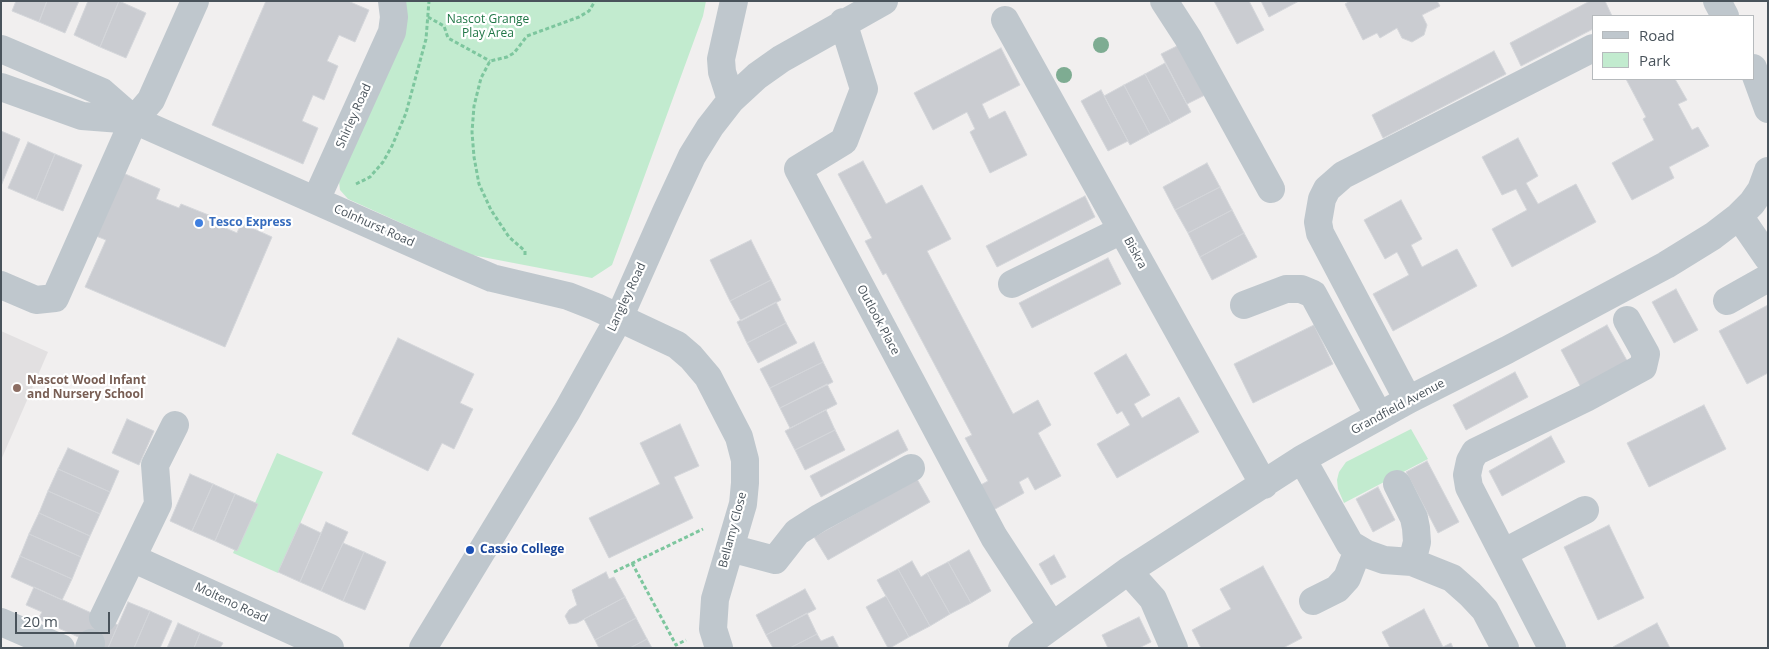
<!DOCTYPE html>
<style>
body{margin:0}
#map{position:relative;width:1769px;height:649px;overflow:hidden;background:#f1efef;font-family:"Open Sans",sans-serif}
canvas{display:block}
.frame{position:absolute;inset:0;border:2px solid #49535b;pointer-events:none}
.legend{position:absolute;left:1592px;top:15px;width:162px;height:65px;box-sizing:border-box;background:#fff;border:1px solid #b6babd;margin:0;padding:6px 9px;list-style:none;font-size:15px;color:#49535b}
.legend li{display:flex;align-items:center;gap:10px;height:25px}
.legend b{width:25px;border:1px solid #b6babd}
.scale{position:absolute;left:15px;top:612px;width:95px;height:22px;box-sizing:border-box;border:2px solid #49535b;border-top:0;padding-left:6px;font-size:15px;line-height:18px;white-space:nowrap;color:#49535b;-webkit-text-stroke:4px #fff;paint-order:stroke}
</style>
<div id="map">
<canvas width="1769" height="649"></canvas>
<div class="frame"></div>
<ul class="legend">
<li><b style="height:6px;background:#bfc7cd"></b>Road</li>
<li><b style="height:14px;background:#c2ebcf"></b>Park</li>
</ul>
<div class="scale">20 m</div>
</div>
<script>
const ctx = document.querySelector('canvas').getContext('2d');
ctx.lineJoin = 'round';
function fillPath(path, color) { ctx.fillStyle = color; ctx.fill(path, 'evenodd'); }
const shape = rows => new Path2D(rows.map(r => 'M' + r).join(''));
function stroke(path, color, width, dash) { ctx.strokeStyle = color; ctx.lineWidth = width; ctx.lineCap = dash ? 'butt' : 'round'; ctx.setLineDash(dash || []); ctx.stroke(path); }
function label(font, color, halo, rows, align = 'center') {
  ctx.font = font + ' "Open Sans",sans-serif'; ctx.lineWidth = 4.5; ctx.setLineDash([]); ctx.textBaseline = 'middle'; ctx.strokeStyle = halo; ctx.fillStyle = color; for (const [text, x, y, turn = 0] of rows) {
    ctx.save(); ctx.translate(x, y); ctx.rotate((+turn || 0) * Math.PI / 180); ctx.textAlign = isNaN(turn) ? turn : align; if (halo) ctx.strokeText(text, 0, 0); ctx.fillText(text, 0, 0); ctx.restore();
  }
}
const education = shape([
 [1,331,48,352,1,460]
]);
const green = shape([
 [404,1,706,1,703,16,612,265,592,278,472,255,348,199,340,190,339,181],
 [1411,429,1428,459,1344,503,1338,489,1337,480,1339,472,1346,462],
 [277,453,323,472,278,573,233,553]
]);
const building = shape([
 [16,1,47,1,39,22,12,11,16,1],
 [47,1,79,1,65,33,39,22,47,1],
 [88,1,119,1,100,47,74,35,88,1],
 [119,1,146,13,126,58,100,47,119,1],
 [266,1,348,1,369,10,355,42,339,35,327,61,338,66,324,100,313,95,302,121,318,128,303,164,212,125,266,1],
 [1214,1,1249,1,1264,30,1237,44,1214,1],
 [1261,1,1299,1,1269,17,1261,1],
 [1350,1,1437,1,1440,6,1422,15,1427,25,1424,35,1412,42,1402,38,1397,28,1380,38,1377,33,1363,40,1345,4,1350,1],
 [1590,1,1605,1,1612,16,1593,16,1593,29,1521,66,1510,43,1590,1],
 [1183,43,1209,93,1187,104,1161,54,1183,43],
 [1001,48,1020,85,982,104,989,119,1005,111,1027,155,990,173,970,132,975,129,967,112,933,130,914,93,1001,48],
 [1494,51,1506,74,1383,138,1372,115,1494,51],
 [1165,63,1191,112,1171,123,1145,74,1165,63],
 [1145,74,1171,123,1150,134,1124,85,1145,74],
 [1626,79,1675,79,1687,100,1678,104,1692,130,1698,127,1709,146,1669,167,1674,178,1632,200,1612,163,1654,140,1643,119,1646,117,1626,79],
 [1124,85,1150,134,1130,145,1104,96,1124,85],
 [1101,90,1128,141,1108,151,1081,101,1101,90],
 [1,131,20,139,1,186,1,131],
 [1518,138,1538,176,1526,183,1538,204,1576,184,1596,222,1512,267,1492,229,1527,210,1516,189,1502,195,1482,157,1518,138],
 [28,142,55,154,36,200,8,188,28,142],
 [55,154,82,165,63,211,36,200,55,154],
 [863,161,886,204,922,185,951,239,927,251,1013,414,1038,400,1051,425,1038,433,1061,476,1035,490,1028,477,1019,482,1024,493,988,513,975,488,988,481,965,438,972,435,886,273,883,275,865,241,872,238,838,174,863,161],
 [1207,163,1220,187,1175,210,1163,187,1207,163],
 [123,173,160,189,156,199,179,208,181,204,216,218,214,223,237,233,241,223,272,237,225,347,85,287,106,240,96,236,123,173],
 [1220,187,1232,210,1188,233,1175,210,1220,187],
 [1085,196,1095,217,997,267,986,246,1085,196],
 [1401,200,1422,239,1411,245,1422,267,1457,249,1477,286,1393,331,1373,294,1409,275,1397,252,1385,259,1364,220,1401,200],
 [1232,210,1244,233,1200,257,1188,233,1232,210],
 [1244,233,1257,257,1212,280,1200,257,1244,233],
 [751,240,771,280,730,301,710,260,751,240],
 [1108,258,1121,284,1032,328,1019,303,1108,258],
 [771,280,781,300,741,321,730,301,771,280],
 [1676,289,1698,330,1674,343,1652,302,1676,289],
 [776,302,786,323,747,343,737,322,776,302],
 [1768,305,1768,373,1747,384,1719,331,1768,305],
 [786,323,797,343,758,363,747,343,786,323],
 [1314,325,1333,364,1253,403,1234,364,1314,325],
 [1607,325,1630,366,1583,391,1561,350,1607,325],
 [398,338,474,374,460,403,473,409,454,449,442,443,428,471,352,434,398,338],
 [814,342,823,362,770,388,760,369,814,342],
 [1126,354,1150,395,1134,404,1142,418,1179,397,1199,432,1117,478,1097,444,1130,425,1122,411,1117,414,1094,373,1126,354],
 [823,362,833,382,780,408,770,388,823,362],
 [1515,372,1528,397,1466,430,1453,405,1515,372],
 [827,384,837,404,790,428,780,408,827,384],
 [1704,405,1726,449,1649,487,1627,443,1704,405],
 [826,410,835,430,795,450,785,431,826,410],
 [127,419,154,431,139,465,112,453,127,419],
 [680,424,699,466,674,477,693,518,609,558,589,518,660,484,640,443,680,424],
 [835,430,845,450,805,470,795,450,835,430],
 [898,430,908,450,821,497,810,476,898,430],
 [1551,436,1565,462,1502,496,1489,471,1551,436],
 [68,448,119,471,110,492,58,469,68,448],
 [1427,461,1459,522,1438,533,1406,472,1427,461],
 [58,469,110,492,100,514,48,491,58,469],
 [190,474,213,484,192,531,170,521,190,474],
 [917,479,930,502,828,560,814,537,917,479],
 [213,484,235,494,215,541,192,531,213,484],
 [1378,487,1395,520,1373,532,1356,499,1378,487],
 [48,491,100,514,90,536,39,513,48,491],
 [235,494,258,504,237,551,215,541,235,494],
 [39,513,90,536,81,557,29,534,39,513],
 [326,522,348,532,321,591,300,582,326,522],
 [300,523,321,533,300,582,278,572,300,523],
 [1609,525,1644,598,1598,620,1564,547,1609,525],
 [29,534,81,557,72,579,20,556,29,534],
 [343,543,364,552,343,601,321,591,343,543],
 [969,550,991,591,971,603,948,562,969,550],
 [364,552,386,562,365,610,343,601,364,552],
 [1054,555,1066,577,1051,585,1039,564,1054,555],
 [20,556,72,579,62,600,11,577,20,556],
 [912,561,921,577,927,573,950,614,930,626,898,569,912,561],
 [948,562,971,603,950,614,927,573,948,562],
 [1263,566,1302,638,1283,648,1201,648,1192,630,1231,609,1220,589,1263,566],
 [898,569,930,626,909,637,877,580,898,569],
 [606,572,609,579,614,577,625,597,577,623,569,624,565,616,569,610,577,605,572,590,606,572],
 [34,587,118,625,108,648,103,648,38,619,42,612,26,605,34,587],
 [805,589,816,609,766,635,756,615,805,589],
 [886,596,909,637,890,648,888,648,866,607,886,596],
 [625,597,636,618,595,640,584,619,625,597],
 [128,602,150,611,134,648,108,648,128,602],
 [1424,609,1443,647,1451,643,1453,648,1390,648,1382,632,1424,609],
 [150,611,172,621,160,648,134,648,150,611],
 [807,613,817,634,790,648,773,648,766,635,807,613],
 [1139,617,1151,642,1139,648,1108,648,1102,635,1139,617],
 [636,618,647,639,630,648,599,648,595,640,636,618],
 [178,623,200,633,194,648,167,648,178,623],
 [1657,623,1670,648,1614,648,1613,647,1657,623],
 [200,633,223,643,220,648,194,648,200,633],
 [817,634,821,641,833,636,839,648,790,648,817,634],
 [647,639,652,648,630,648,647,639]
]);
const path = shape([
 [428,17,444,26,448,38,490,61],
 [356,184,370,177,383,162,392,146,406,113,426,39,429,1],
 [525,255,525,251,509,237,491,210,479,184,474,157,472,132,474,106,481,78,490,61,507,57,514,53,527,36,579,17,589,11,595,1],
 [632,563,676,645,686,640],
 [614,572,703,529]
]);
const minor = shape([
 [1164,1,1188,38,1271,189],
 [1717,1,1725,16],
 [1005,20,1264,485],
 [843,22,864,89,844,141,798,169,994,537,1052,626],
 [1,49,102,92,134,120,452,261,492,278,568,296,596,307,677,345,691,357,708,377,739,437,745,460,745,483,743,504,715,599,713,629,719,648],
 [1753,68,1768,109],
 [1,87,82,116,134,120],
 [731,100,722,72,721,59,734,1],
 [316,200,392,32,394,17,392,1],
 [1739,216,1768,258],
 [1012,284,1122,230],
 [1,285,36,300,55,298,134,120,151,100,195,1],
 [1727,301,1768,278],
 [1244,305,1286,289,1301,289,1313,294,1379,416],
 [1408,400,1320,233,1318,222,1322,199,1327,189,1343,175,1593,48],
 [1302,459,1350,544,1367,554,1384,560,1412,562,1452,578,1470,594,1485,610,1505,648],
 [1397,484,1414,518,1416,528,1417,542,1412,562],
 [730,548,775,560,797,532,819,518,911,468],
 [1503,553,1585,510],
 [132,558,330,648],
 [1128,571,1153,599,1174,648],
 [1313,601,1337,589,1347,578,1358,550],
 [103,618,158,504,155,465,175,425],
 [1,622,61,648],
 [89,648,91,643],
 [423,648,567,411,619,318,666,212,692,156,710,127,731,100,757,76,781,59,884,1],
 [1022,648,1128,571,1302,459,1408,400,1507,350,1666,265,1713,236,1739,216,1752,203,1761,190,1768,171],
 [1552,648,1469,487,1467,475,1470,461,1475,452,1586,398,1643,367,1646,354,1627,320]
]);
const trees = [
 [1101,45],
 [1064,75]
];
const markers = [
 [199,223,5,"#3f7fe0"],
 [17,388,5,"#8d6e63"],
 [470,550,5,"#1a4fb4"]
];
const parkNames = [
 ["Nascot Grange",488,20],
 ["Play Area",488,34]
];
const streetNames = [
 ["Shirley Road",354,116,-66],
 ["Colnhurst Road",374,226,24],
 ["Biskra",1135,253,61],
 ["Langley Road",627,297,-65],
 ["Outlook Place",878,320,62],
 ["Grandfield Avenue",1398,407,-28],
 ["Bellamy Close",733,530,-75],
 ["Molteno Road",231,603,25]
];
const shopNames = [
 ["Tesco Express",209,223]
];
const educationNames = [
 ["Nascot Wood Infant",27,381],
 ["and Nursery School",27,395]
];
const transitNames = [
 ["Cassio College",480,550]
];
fillPath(education, '#e2e0e1');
fillPath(green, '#c2ebcf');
fillPath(building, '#caccd1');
stroke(building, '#d4d6da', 1);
stroke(path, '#7dc69e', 3, [4, 2.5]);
stroke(minor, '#bfc7cd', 28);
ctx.fillStyle = '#7eac92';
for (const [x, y] of trees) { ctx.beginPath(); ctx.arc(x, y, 8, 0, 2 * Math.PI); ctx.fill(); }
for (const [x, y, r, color] of markers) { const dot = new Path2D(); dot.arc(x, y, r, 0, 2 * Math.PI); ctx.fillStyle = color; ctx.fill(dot); stroke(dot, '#fff', 2); }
label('12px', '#207646', '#fff', parkNames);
label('12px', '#49535b', '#fff', streetNames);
label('bold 12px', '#366cbe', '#fff', shopNames, 'left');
label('bold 12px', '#785e54', '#fff', educationNames, 'left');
label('bold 12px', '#164399', '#fff', transitNames, 'left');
</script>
